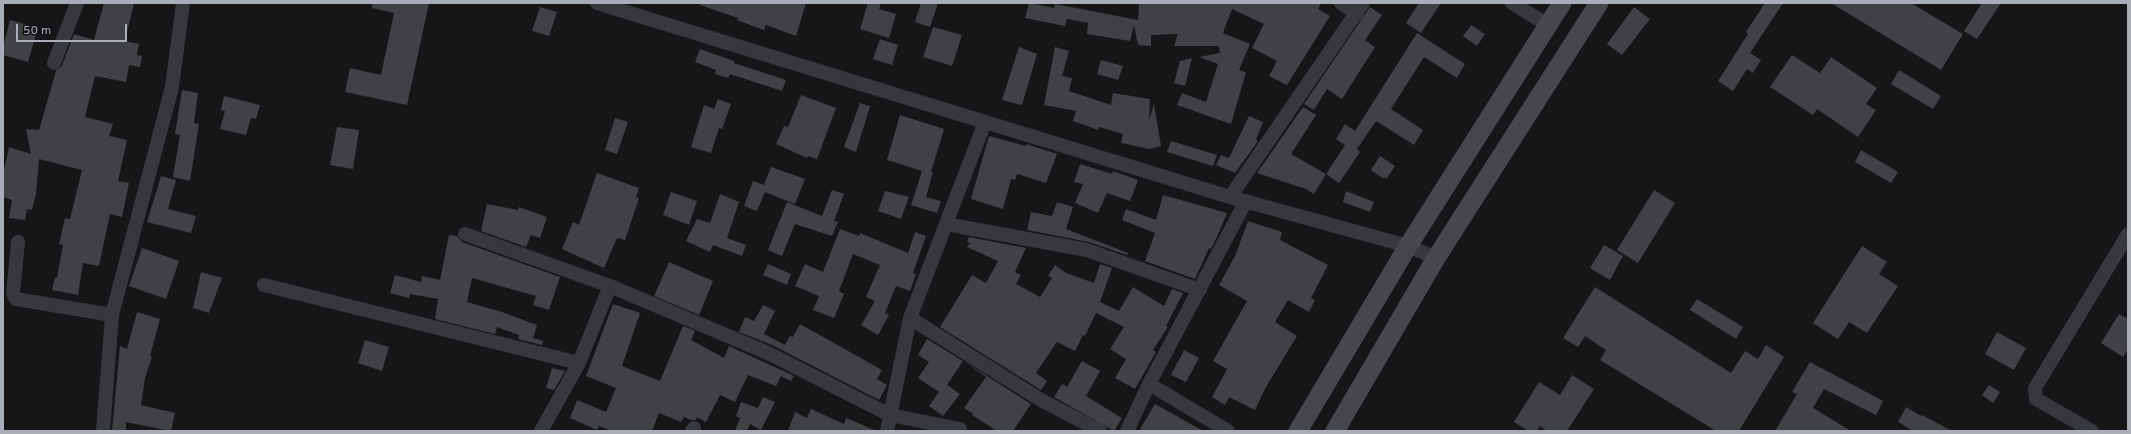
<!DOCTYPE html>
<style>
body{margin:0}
#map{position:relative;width:2131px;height:434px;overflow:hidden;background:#161618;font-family:Overpass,sans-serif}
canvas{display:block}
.frame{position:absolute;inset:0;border:4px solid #a8adb8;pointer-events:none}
.scale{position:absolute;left:16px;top:24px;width:111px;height:18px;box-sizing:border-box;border:2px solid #a8adb8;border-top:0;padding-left:5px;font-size:12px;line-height:14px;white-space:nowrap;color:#a8adb8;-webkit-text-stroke:3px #111113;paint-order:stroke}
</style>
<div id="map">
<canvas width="2131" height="434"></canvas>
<div class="frame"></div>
<div class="scale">50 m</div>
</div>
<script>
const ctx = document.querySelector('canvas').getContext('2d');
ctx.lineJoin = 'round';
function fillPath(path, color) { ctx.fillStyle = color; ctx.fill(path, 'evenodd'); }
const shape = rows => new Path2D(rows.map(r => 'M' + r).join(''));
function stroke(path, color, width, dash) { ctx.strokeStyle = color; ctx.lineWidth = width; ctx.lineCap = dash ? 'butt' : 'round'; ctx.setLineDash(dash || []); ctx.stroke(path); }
const building = shape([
 [104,3,134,3,125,41,139,44,137,55,142,56,140,67,129,65,126,82,95,76,85,117,113,124,109,136,127,140,118,181,129,183,122,217,110,214,99,266,83,263,78,295,52,290,55,278,57,278,63,245,59,244,65,218,70,219,82,170,39,159,36,194,32,210,27,209,25,220,9,218,12,200,3,197,3,175,9,147,31,154,26,129,39,130,56,71,62,66,74,34,94,40],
 [372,3,429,3,407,105,345,92,350,68,381,75,394,13,372,8],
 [701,3,806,3,796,36,766,25,764,30,737,20,738,18,700,5],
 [868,3,881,3,879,9,896,14,889,38,860,29],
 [921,3,938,3,930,27,915,22],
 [1029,3,1054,8,1055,4,1138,20,1139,3,1321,3,1318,9,1330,16,1287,85,1269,76,1277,61,1252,48,1264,24,1232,9,1223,33,1250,44,1239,70,1246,72,1231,124,1177,105,1182,93,1206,102,1218,64,1199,57,1220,53,1219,46,1174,46,1178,34,1151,35,1151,46,1138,45,1134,25,1130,41,1087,34,1088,23,1067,19,1065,26,1025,18],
 [1419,3,1441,3,1421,33,1406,23],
 [1765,3,1783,3,1750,53,1761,60,1753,73,1747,69,1733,91,1718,81,1748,34,1746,32],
 [1831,3,1911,3,1963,34,1941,70],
 [1982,3,2001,3,1977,39,1964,31],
 [540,7,557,12,549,36,532,31],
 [1370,7,1382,15,1365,40,1375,47,1342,99,1327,89,1314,110,1304,104],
 [1634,7,1650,19,1622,55,1607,44],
 [10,20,38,28,28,62,3,55,3,47],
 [1471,25,1485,34,1477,46,1463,36],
 [933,27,962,35,952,66,923,57],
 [1417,33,1465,64,1457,78,1424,57,1391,109,1423,130,1414,145,1376,121,1357,149,1360,152,1339,183,1326,174,1314,194,1306,189,1257,173,1303,107,1316,115,1291,154,1326,174,1345,145,1336,139,1345,124,1355,131],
 [880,39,898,45,892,65,873,59],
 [1019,47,1037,54,1022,105,1002,100],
 [1055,47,1069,51,1062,76,1072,78,1069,91,1111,105,1113,93,1150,99,1149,120,1154,104,1161,146,1149,149,1121,143,1123,134,1099,127,1098,130,1073,121,1076,111,1044,105],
 [700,49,734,61,734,63,786,80,782,91,730,74,728,78,715,74,716,70,695,62],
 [1792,55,1820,73,1831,57,1877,88,1866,104,1876,110,1858,137,1817,109,1813,115,1770,87],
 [1192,58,1185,86,1174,83,1180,61],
 [1101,60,1123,66,1118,80,1097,74],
 [1899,70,1941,96,1933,109,1891,84],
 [182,90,198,93,194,123,199,124,190,181,173,177,180,135,175,134],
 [801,95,836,108,817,159,808,156,807,158,776,144,784,126,788,127],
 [224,96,260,105,256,119,251,118,246,135,220,129,225,111,221,110],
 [718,99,731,104,722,129,719,128,711,153,691,147,704,105,714,109],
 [860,103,870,106,856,152,844,147],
 [900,115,944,129,931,172,933,172,926,197,941,201,937,213,911,205,922,171,887,160],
 [1249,116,1263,122,1256,140,1258,141,1235,173,1216,165,1221,155,1229,158],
 [615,118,628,122,617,154,605,150],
 [337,127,359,130,353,169,330,165],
 [989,136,1026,146,1026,144,1057,154,1046,183,1017,174,1015,180,1011,179,1003,209,971,199],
 [1171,141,1217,155,1213,166,1167,152],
 [1861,150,1898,172,1891,183,1855,162],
 [1380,156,1395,166,1387,178,1382,178,1371,170],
 [1080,164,1112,174,1113,171,1138,180,1130,201,1107,193,1098,213,1075,203,1083,184,1074,182],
 [771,167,805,179,795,204,765,192,757,211,744,206,753,181,764,185],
 [597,173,639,188,636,197,639,198,625,240,617,238,604,268,562,249,573,222,579,225],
 [161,176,176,180,168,209,196,216,191,233,147,222],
 [832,190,844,194,834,221,838,222,832,236,795,224,782,256,768,250,787,202,822,216],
 [1654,190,1675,203,1638,263,1617,250],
 [885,191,909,197,901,219,878,211],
 [1346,191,1374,202,1370,212,1343,202],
 [671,192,697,201,689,225,663,215],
 [720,194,739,202,727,238,746,245,742,256,713,245,710,252,686,241,697,219,710,223],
 [1163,195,1227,213,1217,237,1211,249,1209,248,1195,279,1145,261,1155,233,1122,220,1126,209,1156,220],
 [1057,202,1073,207,1066,229,1128,253,1127,255,1089,242,1027,230,1031,212,1052,216],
 [487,204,518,210,519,207,547,217,540,238,531,235,526,247,481,231],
 [1248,221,1282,232,1280,240,1328,265,1311,298,1315,300,1309,312,1288,300,1275,322,1297,336,1266,387,1255,410,1229,397,1225,405,1212,397,1227,369,1213,361,1247,301,1219,285,1235,256],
 [840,229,859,236,860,233,908,253,915,232,926,236,913,273,916,274,910,291,896,286,885,313,889,315,878,335,861,325,875,301,866,297,880,265,853,254,839,291,844,294,834,318,813,310,819,296,795,286,805,264,823,272],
 [449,235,457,236,462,242,560,277,549,310,533,305,536,296,472,278,467,302,502,312,537,325,533,338,543,341,542,345,518,339,519,335,497,327,495,334,435,319,438,299,410,294,409,298,390,293,395,275,421,282,422,276,440,280],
 [969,237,1026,248,1015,272,1021,275,1016,284,1040,297,1052,278,1048,276,1055,265,1066,273,1094,283,1100,264,1112,268,1100,302,1119,311,1133,287,1164,306,1172,289,1183,293,1166,326,1168,327,1153,350,1156,352,1135,389,1115,378,1126,359,1110,349,1124,327,1096,313,1085,336,1083,335,1075,351,1057,342,1036,373,1047,381,1041,390,940,327,972,275,986,283,998,261,967,247,970,243,967,242],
 [1604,245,1623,256,1610,280,1590,268],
 [1862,246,1887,262,1879,274,1898,286,1867,333,1849,322,1838,339,1813,323],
 [142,248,179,261,166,299,129,286],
 [669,262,713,281,699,315,654,296],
 [768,264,791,274,787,285,763,275],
 [201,272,222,278,209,313,193,308],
 [1595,287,1731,373,1745,351,1758,359,1766,345,1784,357,1739,431,1716,431,1600,360,1606,350,1585,336,1578,347,1563,338],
 [1697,299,1743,327,1736,339,1690,310],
 [613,304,640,313,622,366,660,381,683,326,695,331,691,340,724,358,729,346,794,376,791,381,781,376,776,386,748,375,735,402,720,395,706,422,697,417,696,420,691,420,684,417,681,422,659,413,652,431,612,431,599,426,597,430,570,418,577,400,606,412,616,388,586,376],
 [763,305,775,311,764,334,785,345,790,336,793,337,800,324,882,370,877,379,887,385,879,400,772,345,739,332,745,317,754,321],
 [137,312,160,319,150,356,152,357,145,378,141,405,175,413,171,431,126,422,126,431,112,431,120,346,127,349],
 [2119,314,2128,319,2128,349,2123,357,2101,343],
 [1997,332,2026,348,2014,370,1985,354],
 [927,339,963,361,947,385,960,394,943,416,929,406,939,392,918,378,929,362,918,355],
 [365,340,389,347,382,371,358,363],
 [1184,350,1199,358,1186,382,1171,375],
 [1082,361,1100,371,1086,396,1122,418,1114,431,1054,397,1062,384,1067,387],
 [965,362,1031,404,1013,431,997,431,972,415,973,414,964,408,986,377],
 [1810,362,1883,401,1876,415,1824,389,1813,408,1851,431,1775,431,1797,394,1792,392],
 [552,368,565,371,554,390,546,388],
 [1572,375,1594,389,1567,431,1547,431,1540,426,1537,431,1528,431,1514,422,1539,382,1560,395],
 [1989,385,2000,392,1993,403,1982,395],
 [763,397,775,402,761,430,750,424,747,431,735,431,740,418,736,416,741,402,758,408],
 [1155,404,1203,431,1139,431],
 [1906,407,1921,416,1922,415,1952,431,1913,431,1898,422],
 [811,409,844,424,846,418,877,431,788,431,795,412,807,418]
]);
const street = shape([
 [597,3,1230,197,1408,246,1436,258],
 [1341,3,1357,14],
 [1512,3,1548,25],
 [54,63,77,3],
 [1230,197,1363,3],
 [946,224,1087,250,1200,290],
 [465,234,610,286],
 [18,242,13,293,16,299,112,315],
 [264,285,579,363],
 [910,318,1041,400,1100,431],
 [1149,384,1228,431],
 [103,431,112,315,172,87,183,3],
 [541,431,579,363,610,286,768,353,890,415,960,429],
 [692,431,694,428],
 [887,431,910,318,985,122],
 [1127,431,1149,384,1246,201],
 [2092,431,2036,399,2035,388,2128,234]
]);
const secondary = shape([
 [1298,431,1408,246,1562,3],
 [1335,431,1436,258,1599,3]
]);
fillPath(building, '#404145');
stroke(street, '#37383d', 14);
stroke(secondary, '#45474d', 19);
</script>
